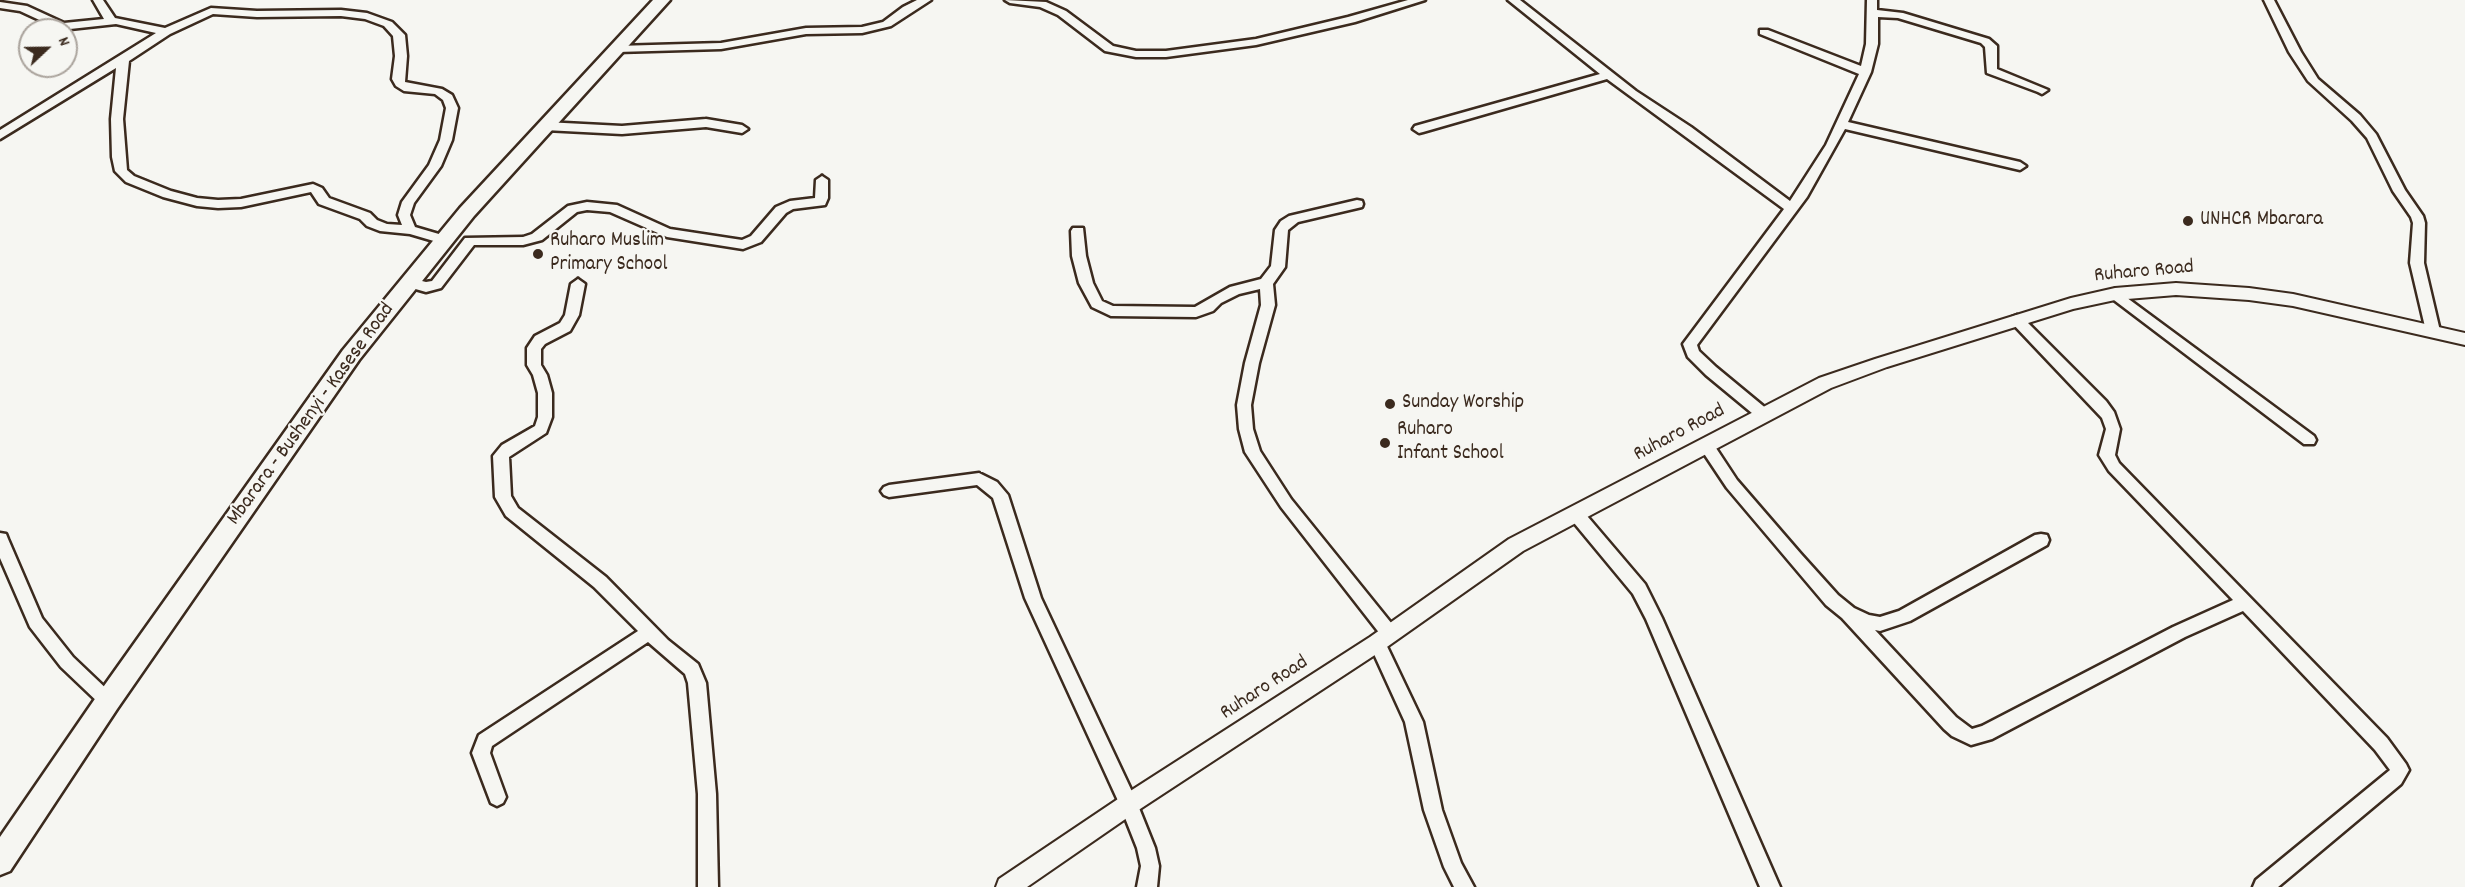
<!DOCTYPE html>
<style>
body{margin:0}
#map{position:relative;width:2465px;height:887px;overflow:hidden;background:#f6f6f2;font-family:Dekko,sans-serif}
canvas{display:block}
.north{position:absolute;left:18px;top:18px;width:60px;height:60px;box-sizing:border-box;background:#f6f6f2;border:2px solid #aba49d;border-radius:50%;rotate:68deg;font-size:16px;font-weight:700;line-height:24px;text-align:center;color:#3b2a1e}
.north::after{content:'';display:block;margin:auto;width:21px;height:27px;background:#3b2a1e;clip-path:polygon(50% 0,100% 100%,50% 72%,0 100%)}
</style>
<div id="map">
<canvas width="2465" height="887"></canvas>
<div class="north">N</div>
</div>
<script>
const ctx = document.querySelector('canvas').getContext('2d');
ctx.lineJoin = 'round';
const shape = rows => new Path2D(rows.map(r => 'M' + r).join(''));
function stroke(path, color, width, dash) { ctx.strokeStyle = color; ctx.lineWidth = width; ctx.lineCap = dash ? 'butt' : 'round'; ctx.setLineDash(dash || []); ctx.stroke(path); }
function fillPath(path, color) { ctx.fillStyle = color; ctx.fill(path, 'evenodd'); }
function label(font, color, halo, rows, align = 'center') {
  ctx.font = font + ' Dekko,sans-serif'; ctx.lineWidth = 4.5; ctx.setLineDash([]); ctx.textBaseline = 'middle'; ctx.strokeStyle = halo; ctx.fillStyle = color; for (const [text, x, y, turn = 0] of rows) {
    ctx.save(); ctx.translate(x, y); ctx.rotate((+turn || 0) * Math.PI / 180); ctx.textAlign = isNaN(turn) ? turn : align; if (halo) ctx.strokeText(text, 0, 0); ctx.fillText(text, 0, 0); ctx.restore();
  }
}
const minor = shape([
 [93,0,103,0,115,18,165,28,211,8,257,11,341,10,367,13,392,22,405,35,407,56,405,82,442,89,452,95,458,108,452,140,441,166,414,203,410,215,415,227,449,237,451,240,449,243,444,244,410,234,380,231,367,226,360,219,319,204,311,192,241,207,218,208,197,206,163,197,126,182,115,171,112,157,111,119,116,68,0,139,0,130,156,33,116,24,61,30,20,11,0,8,0,2,27,6,64,23,104,19,93,0],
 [213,14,257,17,341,16,365,19,384,26,393,36,395,56,392,79,396,86,404,91,435,94,443,100,446,108,440,140,429,165,402,202,398,215,402,225,387,224,377,220,370,213,329,198,322,188,313,184,241,199,218,200,197,198,171,191,134,176,127,170,123,119,129,61,170,34,213,14],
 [917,0,931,0,891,26,862,33,806,34,721,49,617,52,611,49,617,46,721,43,806,28,862,27,883,22,903,7,917,0],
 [1005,0,1046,2,1066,11,1113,46,1136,51,1166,51,1256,39,1348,17,1408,0,1425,0,1355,22,1256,45,1166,57,1136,57,1105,51,1058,15,1040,7,1010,3,1005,0],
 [1508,0,1520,0,1636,91,1691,127,1790,201,1826,145,1859,74,1760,34,1760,30,1768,30,1861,66,1866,44,1867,0,1877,0,1877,10,1903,13,1989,39,1997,46,1997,69,2048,90,2042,94,2038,92,1987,73,1985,47,1981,43,1898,18,1878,17,1878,44,1871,72,1848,122,2020,162,2026,166,2020,170,1845,129,1807,197,1697,345,1699,351,1716,367,1768,410,1770,414,1768,418,1763,420,1758,418,1706,375,1688,357,1683,344,1784,209,1607,79,1423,132,1419,133,1413,129,1415,126,1600,74,1508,0],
 [2264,0,2274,0,2301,52,2318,79,2360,115,2376,134,2405,190,2423,216,2425,223,2424,263,2440,331,2438,335,2428,335,2426,331,2410,263,2413,223,2411,217,2393,191,2367,138,2352,121,2308,81,2289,52,2264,0],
 [706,119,742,125,748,129,742,133,706,127,622,134,545,130,539,126,545,122,622,126,706,119],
 [822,176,828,180,828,198,825,205,793,209,786,213,761,242,743,249,667,237,610,212,587,210,577,212,542,240,523,245,474,245,441,288,426,292,405,286,403,283,410,278,426,282,432,281,465,238,523,237,532,234,568,206,587,202,617,205,670,229,742,240,751,236,776,207,790,201,815,198,816,180,822,176],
 [1357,200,1362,201,1363,204,1362,207,1298,222,1288,230,1285,267,1273,284,1275,305,1259,363,1251,405,1253,429,1260,451,1291,499,1396,629,1398,634,1396,639,1390,641,1384,639,1281,507,1245,452,1239,429,1237,405,1245,363,1261,305,1260,289,1239,294,1221,303,1213,311,1196,317,1111,316,1092,307,1079,283,1072,256,1071,231,1073,228,1083,228,1086,256,1093,283,1102,301,1113,306,1195,307,1230,287,1261,279,1271,266,1275,230,1281,221,1289,216,1357,200],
 [578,279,585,284,579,315,570,331,545,344,541,349,541,365,547,375,552,393,552,417,546,433,509,457,511,496,518,508,606,577,668,640,698,664,706,683,716,794,718,887,698,887,698,794,688,683,685,674,648,642,492,746,490,753,506,797,503,803,497,806,491,803,472,753,479,735,638,631,594,587,506,516,495,497,493,456,502,445,535,426,538,417,538,393,533,375,527,365,527,348,535,336,560,323,565,315,571,284,578,279],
 [2115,289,2314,436,2316,440,2314,444,2304,444,2110,297,2108,294,2110,291,2115,289],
 [2017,315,2022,317,2106,401,2114,412,2120,429,2115,455,2119,463,2387,738,2406,764,2409,770,2401,784,2278,887,2253,887,2256,880,2390,770,2375,750,2243,611,2185,637,1992,739,1971,745,1952,736,1944,729,1842,618,1826,605,1727,488,1699,446,1702,442,1707,440,1712,442,1737,480,1801,554,1838,595,1854,608,1869,615,1880,617,1899,611,2035,535,2041,534,2047,535,2049,540,2047,545,1910,621,1880,631,1875,630,1956,717,1972,729,1982,726,2173,627,2233,600,2109,471,2099,455,2106,429,2102,418,2012,323,2010,320,2012,317,2017,315],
 [979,473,997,482,1008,495,1041,598,1135,798,1155,848,1159,866,1157,887,1137,887,1141,866,1137,848,1120,805,1025,598,993,498,977,485,889,497,884,495,881,491,884,487,889,485,979,473],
 [1576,508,1582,510,1645,584,1662,618,1780,887,1760,887,1646,619,1633,594,1570,518,1568,514,1570,510,1576,508],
 [0,533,6,534,8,539,42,618,73,657,114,696,117,701,114,706,108,709,102,706,61,667,30,627,0,558,0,533],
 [1377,636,1383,638,1423,722,1442,810,1461,863,1474,887,1454,887,1444,867,1424,810,1405,722,1369,643,1371,638,1377,636]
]);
const tertiary = shape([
 [2176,283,2249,288,2293,294,2465,333,2465,345,2293,306,2249,300,2176,295,2115,300,2073,309,1887,367,1831,388,1523,551,1384,649,1137,811,1027,887,996,887,999,879,1121,797,1370,637,1509,539,1819,378,1875,359,2071,298,2115,288,2176,283]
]);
const primary = shape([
 [653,0,670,0,474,216,359,360,117,709,10,871,0,875,0,837,99,693,343,350,460,208,653,0]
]);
const markers = [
 [2188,221,6,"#3b2a1e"],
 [538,254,6,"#3b2a1e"],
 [1390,404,6,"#3b2a1e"],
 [1385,443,6,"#3b2a1e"]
];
const poiNames = [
 ["UNHCR Mbarara",2200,221],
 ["Ruharo Muslim",550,242],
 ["Primary School",550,266],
 ["Sunday Worship",1402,404],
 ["Ruharo",1397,431],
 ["Infant School",1397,455]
];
const streetNames = [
 ["Ruharo Road",2144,273,-5],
 ["Mbarara - Bushenyi - Kasese Road",312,415,-54],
 ["Ruharo Road",1680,434,-28],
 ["Ruharo Road",1265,689,-33]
];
stroke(minor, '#3b2a1e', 5);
stroke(tertiary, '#3b2a1e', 4);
stroke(primary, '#3b2a1e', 5);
fillPath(minor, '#f6f6f2');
fillPath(tertiary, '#f6f6f2');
fillPath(primary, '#f6f6f2');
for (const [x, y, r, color] of markers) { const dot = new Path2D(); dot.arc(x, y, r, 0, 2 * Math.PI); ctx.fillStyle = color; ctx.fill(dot); stroke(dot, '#f6f6f2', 2); }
label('21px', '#3b2a1e', '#f6f6f2', poiNames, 'left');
label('21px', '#3b2a1e', '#f6f6f2', streetNames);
</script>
